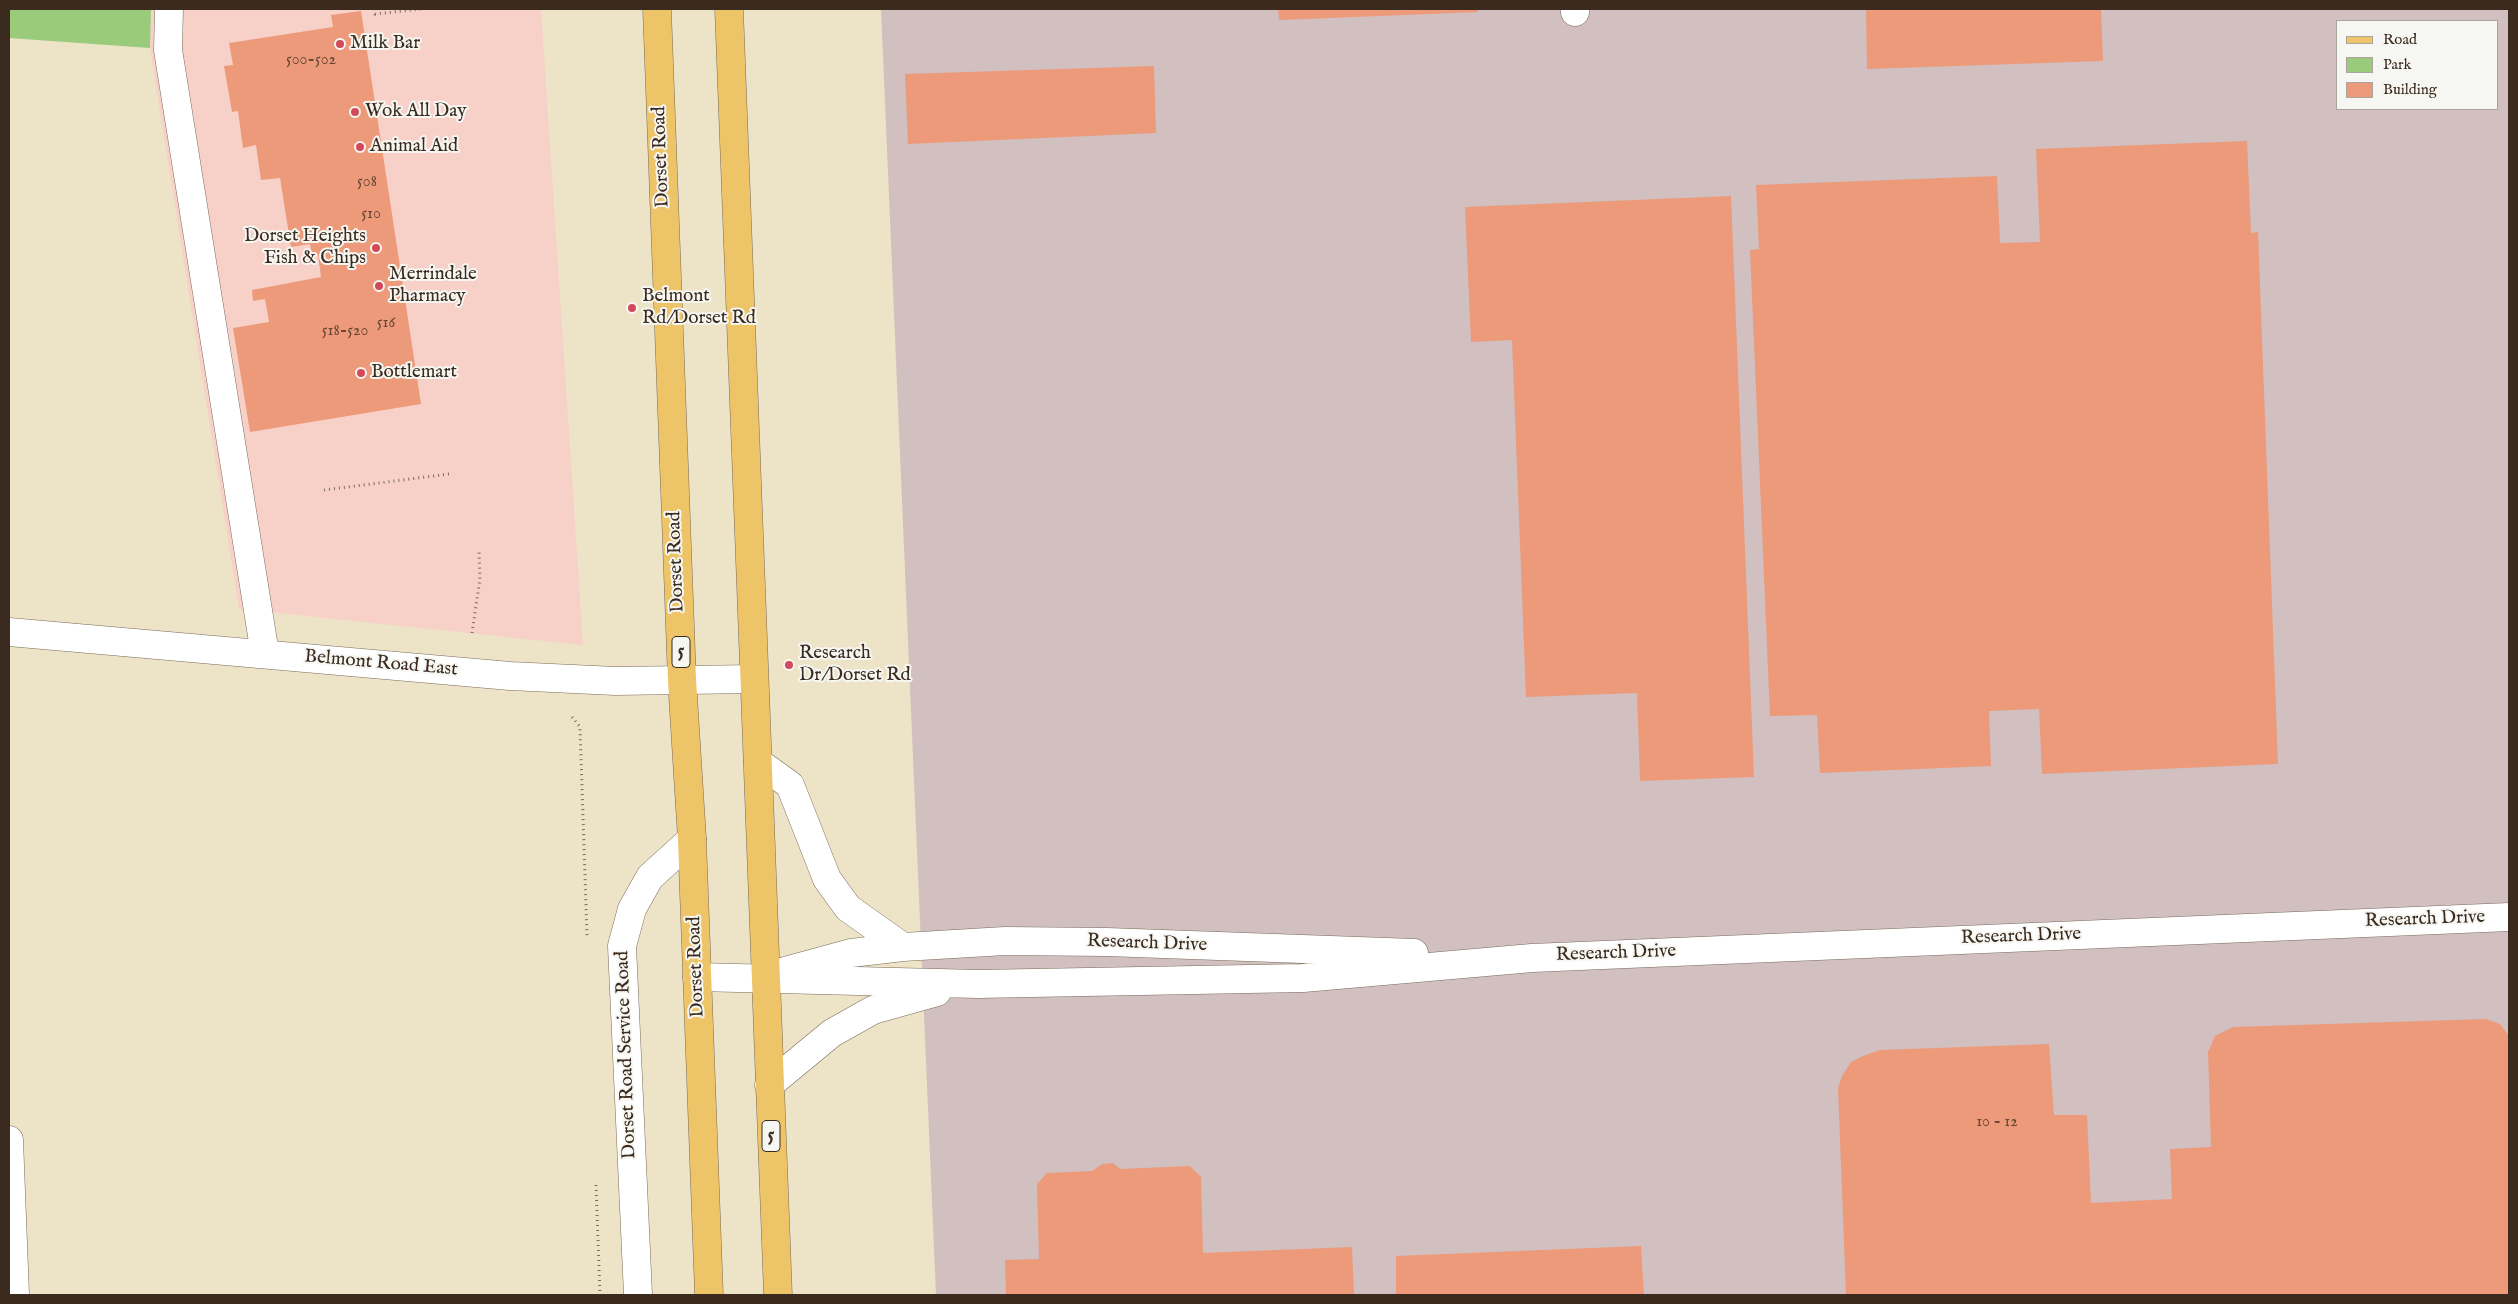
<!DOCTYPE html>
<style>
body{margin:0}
#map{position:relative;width:2518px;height:1304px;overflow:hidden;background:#ede3c6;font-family:"IM FELL English",serif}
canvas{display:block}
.frame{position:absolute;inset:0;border:10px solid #3b2a1e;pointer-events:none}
.legend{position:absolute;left:2336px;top:20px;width:162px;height:90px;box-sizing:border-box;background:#f6f6f2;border:1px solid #aba49d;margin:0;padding:6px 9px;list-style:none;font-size:15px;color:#3b2a1e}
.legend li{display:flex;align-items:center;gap:10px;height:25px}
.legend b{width:25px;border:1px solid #aba49d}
</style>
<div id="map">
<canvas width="2518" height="1304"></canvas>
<div class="frame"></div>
<ul class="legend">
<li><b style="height:6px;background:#eec469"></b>Road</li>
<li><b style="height:14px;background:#99cb7b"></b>Park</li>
<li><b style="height:14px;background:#ec9a7a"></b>Building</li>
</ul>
</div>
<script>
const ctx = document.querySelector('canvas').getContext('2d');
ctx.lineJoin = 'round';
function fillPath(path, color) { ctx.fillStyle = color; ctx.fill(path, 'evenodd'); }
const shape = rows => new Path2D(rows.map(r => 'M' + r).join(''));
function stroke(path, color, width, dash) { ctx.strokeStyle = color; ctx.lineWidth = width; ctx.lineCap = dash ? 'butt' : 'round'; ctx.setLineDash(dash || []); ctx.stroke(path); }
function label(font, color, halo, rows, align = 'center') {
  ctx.font = font + ' "IM FELL English",serif'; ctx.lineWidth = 4; ctx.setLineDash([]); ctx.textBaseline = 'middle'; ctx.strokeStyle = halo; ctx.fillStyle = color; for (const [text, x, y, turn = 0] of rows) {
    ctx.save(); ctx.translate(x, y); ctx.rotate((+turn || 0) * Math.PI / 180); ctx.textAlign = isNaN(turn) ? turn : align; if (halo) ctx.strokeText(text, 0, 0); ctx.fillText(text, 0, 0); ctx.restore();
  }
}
const built = shape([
 [151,9,541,9,583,645,239,609,150,48]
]);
const industrial = shape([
 [881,9,2509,9,2509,1295,936,1295],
 [2337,21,2497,21,2497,109,2337,109]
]);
const green = shape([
 [9,9,151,9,150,48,9,38]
]);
const building = shape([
 [1278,9,1477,9,1478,12,1279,20],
 [1866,9,2101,9,2103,61,1867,69],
 [361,11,421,404,250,432,233,328,269,322,265,299,253,301,252,290,321,277,318,255,312,256,310,244,291,247,280,178,261,180,256,145,243,148,238,111,232,112,224,66,233,65,229,43,333,27,331,15],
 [1154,66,1156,133,908,144,905,74],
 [2247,141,2251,233,2258,232,2278,764,2042,774,2039,709,1989,711,1991,766,1820,773,1817,715,1770,716,1750,250,1759,249,1756,185,1997,176,2000,243,2040,242,2036,149],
 [1731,196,1754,777,1640,781,1637,693,1526,697,1512,340,1471,342,1465,207],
 [2486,1019,2500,1024,2509,1036,2509,1295,1846,1295,1838,1088,1842,1076,1851,1062,1863,1056,1880,1050,2049,1044,2054,1115,2087,1115,2091,1203,2172,1199,2170,1149,2211,1147,2208,1052,2215,1036,2233,1027],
 [1113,1163,1120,1169,1190,1166,1201,1177,1203,1253,1352,1247,1354,1295,1006,1295,1005,1260,1039,1259,1037,1184,1047,1173,1092,1171,1102,1164],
 [1641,1246,1644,1295,1396,1295,1396,1256]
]);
const path = shape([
 [374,9,375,14,421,9],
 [324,490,449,474],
 [472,633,480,579,479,550],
 [572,717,580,727,587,936],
 [596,1185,600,1295]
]);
const minor = shape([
 [169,9,168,50,265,654],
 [1575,9,1575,12],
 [9,632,510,676,615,681,754,679],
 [758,762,790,785,827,879,848,908,903,947],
 [785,971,851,953,903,947,1005,941,1107,942,1414,953],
 [697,977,978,984,1303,978,1532,958,2509,917],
 [769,1085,832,1033,873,1010,937,992],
 [9,1140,15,1295],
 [638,1295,622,946,632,909,650,877,692,839]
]);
const major = shape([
 [657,9,682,680,692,839,709,1295],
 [729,9,778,1295]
]);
const markers = [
 [340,44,5,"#d1495b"],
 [355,112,5,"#d1495b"],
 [360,147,5,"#d1495b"],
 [376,248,5,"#d1495b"],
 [379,286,5,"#d1495b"],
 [632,308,5,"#d1495b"],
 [361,373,5,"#d1495b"],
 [789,665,5,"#d1495b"]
];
const numberNames = [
 ["500-502",311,61],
 ["508",367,183],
 ["510",371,215],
 ["516",386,324],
 ["518-520",345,332],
 ["10 - 12",1997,1123]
];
const shields = [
 [681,652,18],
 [771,1136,18]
];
const shieldNames = [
 ["5",681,652],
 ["5",771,1136]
];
const poiNames = [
 ["Milk Bar",350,44],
 ["Wok All Day",365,112],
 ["Animal Aid",370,147],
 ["Dorset Heights",366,237,"right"],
 ["Fish & Chips",366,259,"right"],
 ["Merrindale",389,275],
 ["Pharmacy",389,297],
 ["Belmont",642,297],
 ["Rd/Dorset Rd",642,319],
 ["Bottlemart",371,373],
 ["Research",799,654],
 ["Dr/Dorset Rd",799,676]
];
const streetNames = [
 ["Dorset Road",662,157,-92],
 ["Dorset Road",677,562,-92],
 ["Belmont Road East",381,664,5],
 ["Research Drive",2425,920,-2],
 ["Research Drive",2021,937,-2],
 ["Research Drive",1147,944,2],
 ["Research Drive",1616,954,-2],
 ["Dorset Road",697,967,-92],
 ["Dorset Road Service Road",627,1055,-92]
];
fillPath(built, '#f7d1c8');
fillPath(industrial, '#d2bfc0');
fillPath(green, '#99cb7b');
fillPath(building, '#ec9a7a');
stroke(minor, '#796b59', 29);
stroke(major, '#796b59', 29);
stroke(path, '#796b59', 3, [1, 4]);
stroke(minor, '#fff', 28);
stroke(major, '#eec469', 28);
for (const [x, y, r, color] of markers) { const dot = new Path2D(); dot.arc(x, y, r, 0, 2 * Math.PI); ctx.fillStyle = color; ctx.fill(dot); stroke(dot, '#f6f6f2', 2); }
label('16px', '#674635', null, numberNames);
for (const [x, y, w] of shields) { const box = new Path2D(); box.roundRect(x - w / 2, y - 15.5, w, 31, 4); ctx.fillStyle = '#f6f6f2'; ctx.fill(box); stroke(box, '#3b2a1e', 1); }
label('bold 18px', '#3b2a1e', null, shieldNames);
label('19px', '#3b2a1e', '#f6f6f2', poiNames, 'left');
label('19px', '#3b2a1e', '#f6f6f2', streetNames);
</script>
